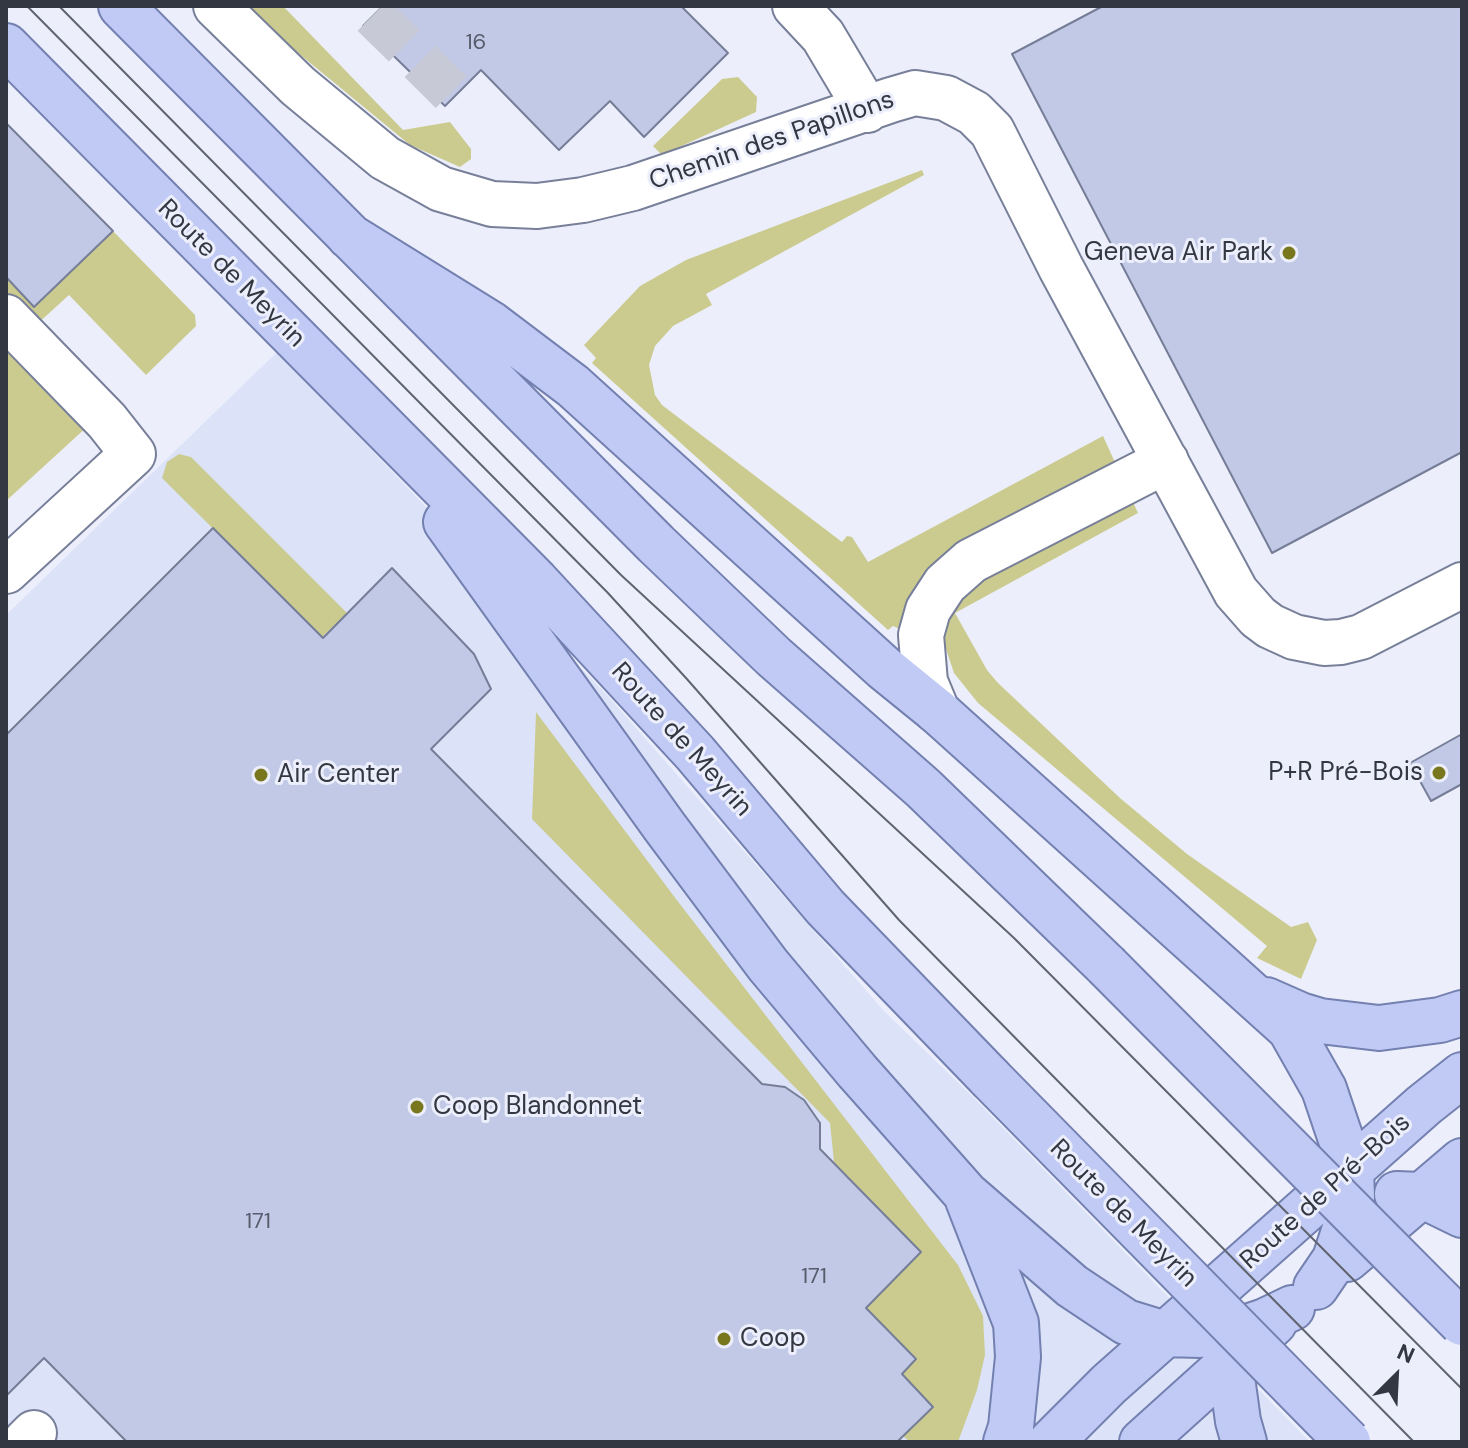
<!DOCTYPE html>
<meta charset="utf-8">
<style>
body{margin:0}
#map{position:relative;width:1468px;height:1448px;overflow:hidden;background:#eceffb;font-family:"DM Sans",sans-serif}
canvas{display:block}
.frame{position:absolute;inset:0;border:8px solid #333742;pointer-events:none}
.north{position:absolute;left:1356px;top:1336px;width:80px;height:80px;-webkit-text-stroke:6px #eceffb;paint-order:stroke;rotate:24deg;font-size:22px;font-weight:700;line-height:32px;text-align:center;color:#333742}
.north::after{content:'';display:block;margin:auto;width:28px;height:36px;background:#333742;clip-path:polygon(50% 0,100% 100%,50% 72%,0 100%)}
</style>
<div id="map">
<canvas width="1468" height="1448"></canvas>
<div class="frame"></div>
<div class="north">N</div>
</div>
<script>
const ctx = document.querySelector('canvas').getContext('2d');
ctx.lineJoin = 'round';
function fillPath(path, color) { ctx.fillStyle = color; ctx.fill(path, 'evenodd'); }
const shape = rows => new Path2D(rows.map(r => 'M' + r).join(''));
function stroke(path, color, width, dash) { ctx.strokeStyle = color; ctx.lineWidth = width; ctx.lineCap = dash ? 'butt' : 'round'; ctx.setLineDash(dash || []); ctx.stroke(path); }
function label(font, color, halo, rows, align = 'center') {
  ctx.font = font + ' "DM Sans",sans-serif'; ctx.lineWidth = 6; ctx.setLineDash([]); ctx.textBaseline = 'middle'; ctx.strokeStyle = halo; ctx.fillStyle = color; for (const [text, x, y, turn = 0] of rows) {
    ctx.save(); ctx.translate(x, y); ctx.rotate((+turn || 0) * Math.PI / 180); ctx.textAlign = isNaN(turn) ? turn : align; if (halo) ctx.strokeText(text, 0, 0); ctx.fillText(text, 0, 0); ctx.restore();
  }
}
const built = shape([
 [277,352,608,696,885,1012,972,1096,1310,1442,6,1442,6,615]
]);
const green = shape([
 [248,6,283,6,403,130,450,122,471,149,471,159,460,167,410,145,258,20],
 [738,77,757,97,756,112,662,155,653,146,722,79],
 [922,170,924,175,706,294,712,305,673,326,655,346,649,365,655,395,662,405,842,542,847,536,852,537,868,562,1103,436,1138,513,955,613,987,670,998,683,1120,798,1187,854,1291,927,1308,922,1317,940,1301,979,1257,958,1267,946,978,703,954,673,946,649,893,626,888,630,592,363,596,358,584,345,640,286,686,260],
 [113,231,195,315,196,326,146,375,69,295,35,326,6,296,6,278,35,306],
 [6,340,89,425,6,501],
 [179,454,191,457,347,613,322,637,162,478,167,462],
 [536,712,676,899,958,1265,983,1316,985,1355,977,1390,958,1442,910,1442,903,1436,933,1407,902,1374,916,1359,845,1287,900,1230,834,1162,830,1123,532,819]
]);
const building = shape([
 [383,6,681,6,728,53,644,137,610,101,559,150,481,70,445,106,363,26,383,6],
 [1103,6,1462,6,1462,452,1272,553,1012,54,1103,6],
 [6,123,113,231,34,307,6,277,6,123],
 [213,528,323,638,392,568,474,654,491,689,431,749,762,1084,785,1087,804,1100,820,1123,820,1149,921,1252,866,1308,916,1359,902,1374,933,1407,897,1442,127,1442,44,1358,6,1396,6,735,213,528],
 [1462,734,1462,784,1431,801,1410,763,1462,734]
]);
const minorTunnel = shape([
 [373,15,455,96]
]);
const minor = shape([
 [216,6,298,86,385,158,441,189,492,204,537,206,583,200,633,188,891,100,915,93,946,98,974,113,992,131,1061,268,1236,592,1258,617,1270,626,1294,637,1324,643,1341,642,1361,637,1462,585],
 [795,6,823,36,867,110],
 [6,317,107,421,133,454,6,571],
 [937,711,925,682,921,635,928,610,945,584,971,561,1166,461],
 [25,1442,34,1433]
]);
const major = shape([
 [121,6,656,544,774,657,923,788,1106,965],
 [6,46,536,581,695,753,825,907,990,1078],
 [349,236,491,324,573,386,884,668,937,711,1290,1029,1324,1089,1351,1169,1352,1197,1346,1225,1335,1259,1316,1287],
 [446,522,664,826,768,965,857,1071,966,1194,1072,1286,1126,1322,1165,1334,1200,1335,1235,1331,1265,1321,1292,1308],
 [1266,1000,1300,1015,1320,1021,1379,1028,1440,1020,1462,1013],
 [1397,1194,1421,1195,1462,1215],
 [968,1200,1016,1323,1018,1357,1011,1427,1006,1442],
 [1347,1259,1462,1161],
 [1233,1341,1230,1363,1238,1421,1244,1442],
 [1051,1442,1109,1384,1424,1105,1462,1075],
 [1142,1442,1274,1323]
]);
const tram = shape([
 [27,6,607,592,686,678,899,920,1414,1442],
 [59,6,621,575,1014,938,1462,1389]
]);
const majorBridge = shape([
 [1106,965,1462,1323],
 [990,1078,1348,1442]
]);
const markers = [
 [1289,253,8,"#79771d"],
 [1439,773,8,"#79771d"],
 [261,775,8,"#79771d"],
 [417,1107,8,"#79771d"],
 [724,1339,8,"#79771d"]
];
const numberNames = [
 ["16",476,43],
 ["171",258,1222],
 ["171",814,1277]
];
const streetNames = [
 ["Chemin des Papillons",772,141,-19],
 ["Route de Meyrin",231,274,45],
 ["Route de Meyrin",681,740,48],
 ["Route de Pré-Bois",1326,1192,-42],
 ["Route de Meyrin",1123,1214,45]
];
const poiNames = [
 ["Geneva Air Park",1273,253,"right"],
 ["P+R Pré-Bois",1423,773,"right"],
 ["Air Center",277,775],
 ["Coop Blandonnet",433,1107],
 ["Coop",740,1339]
];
fillPath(built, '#dce3f9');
fillPath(green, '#cbcb90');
fillPath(building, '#c1c9e6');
stroke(building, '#757d97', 2);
stroke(minorTunnel, '#c7cad6', 44, [44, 22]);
stroke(minor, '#777f99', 48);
stroke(major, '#7380b0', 48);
stroke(minor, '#fff', 44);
stroke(major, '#c0caf4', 44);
stroke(tram, '#60646f', 2);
stroke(majorBridge, '#7380b0', 48, []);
stroke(majorBridge, '#c0caf4', 44);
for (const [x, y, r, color] of markers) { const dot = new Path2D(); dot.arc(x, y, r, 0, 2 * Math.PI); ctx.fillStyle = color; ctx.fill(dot); stroke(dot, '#eceffb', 3); }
label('22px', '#565c6b', null, numberNames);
label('26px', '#333742', '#eceffb', streetNames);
label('26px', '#333742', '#eceffb', poiNames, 'left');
</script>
